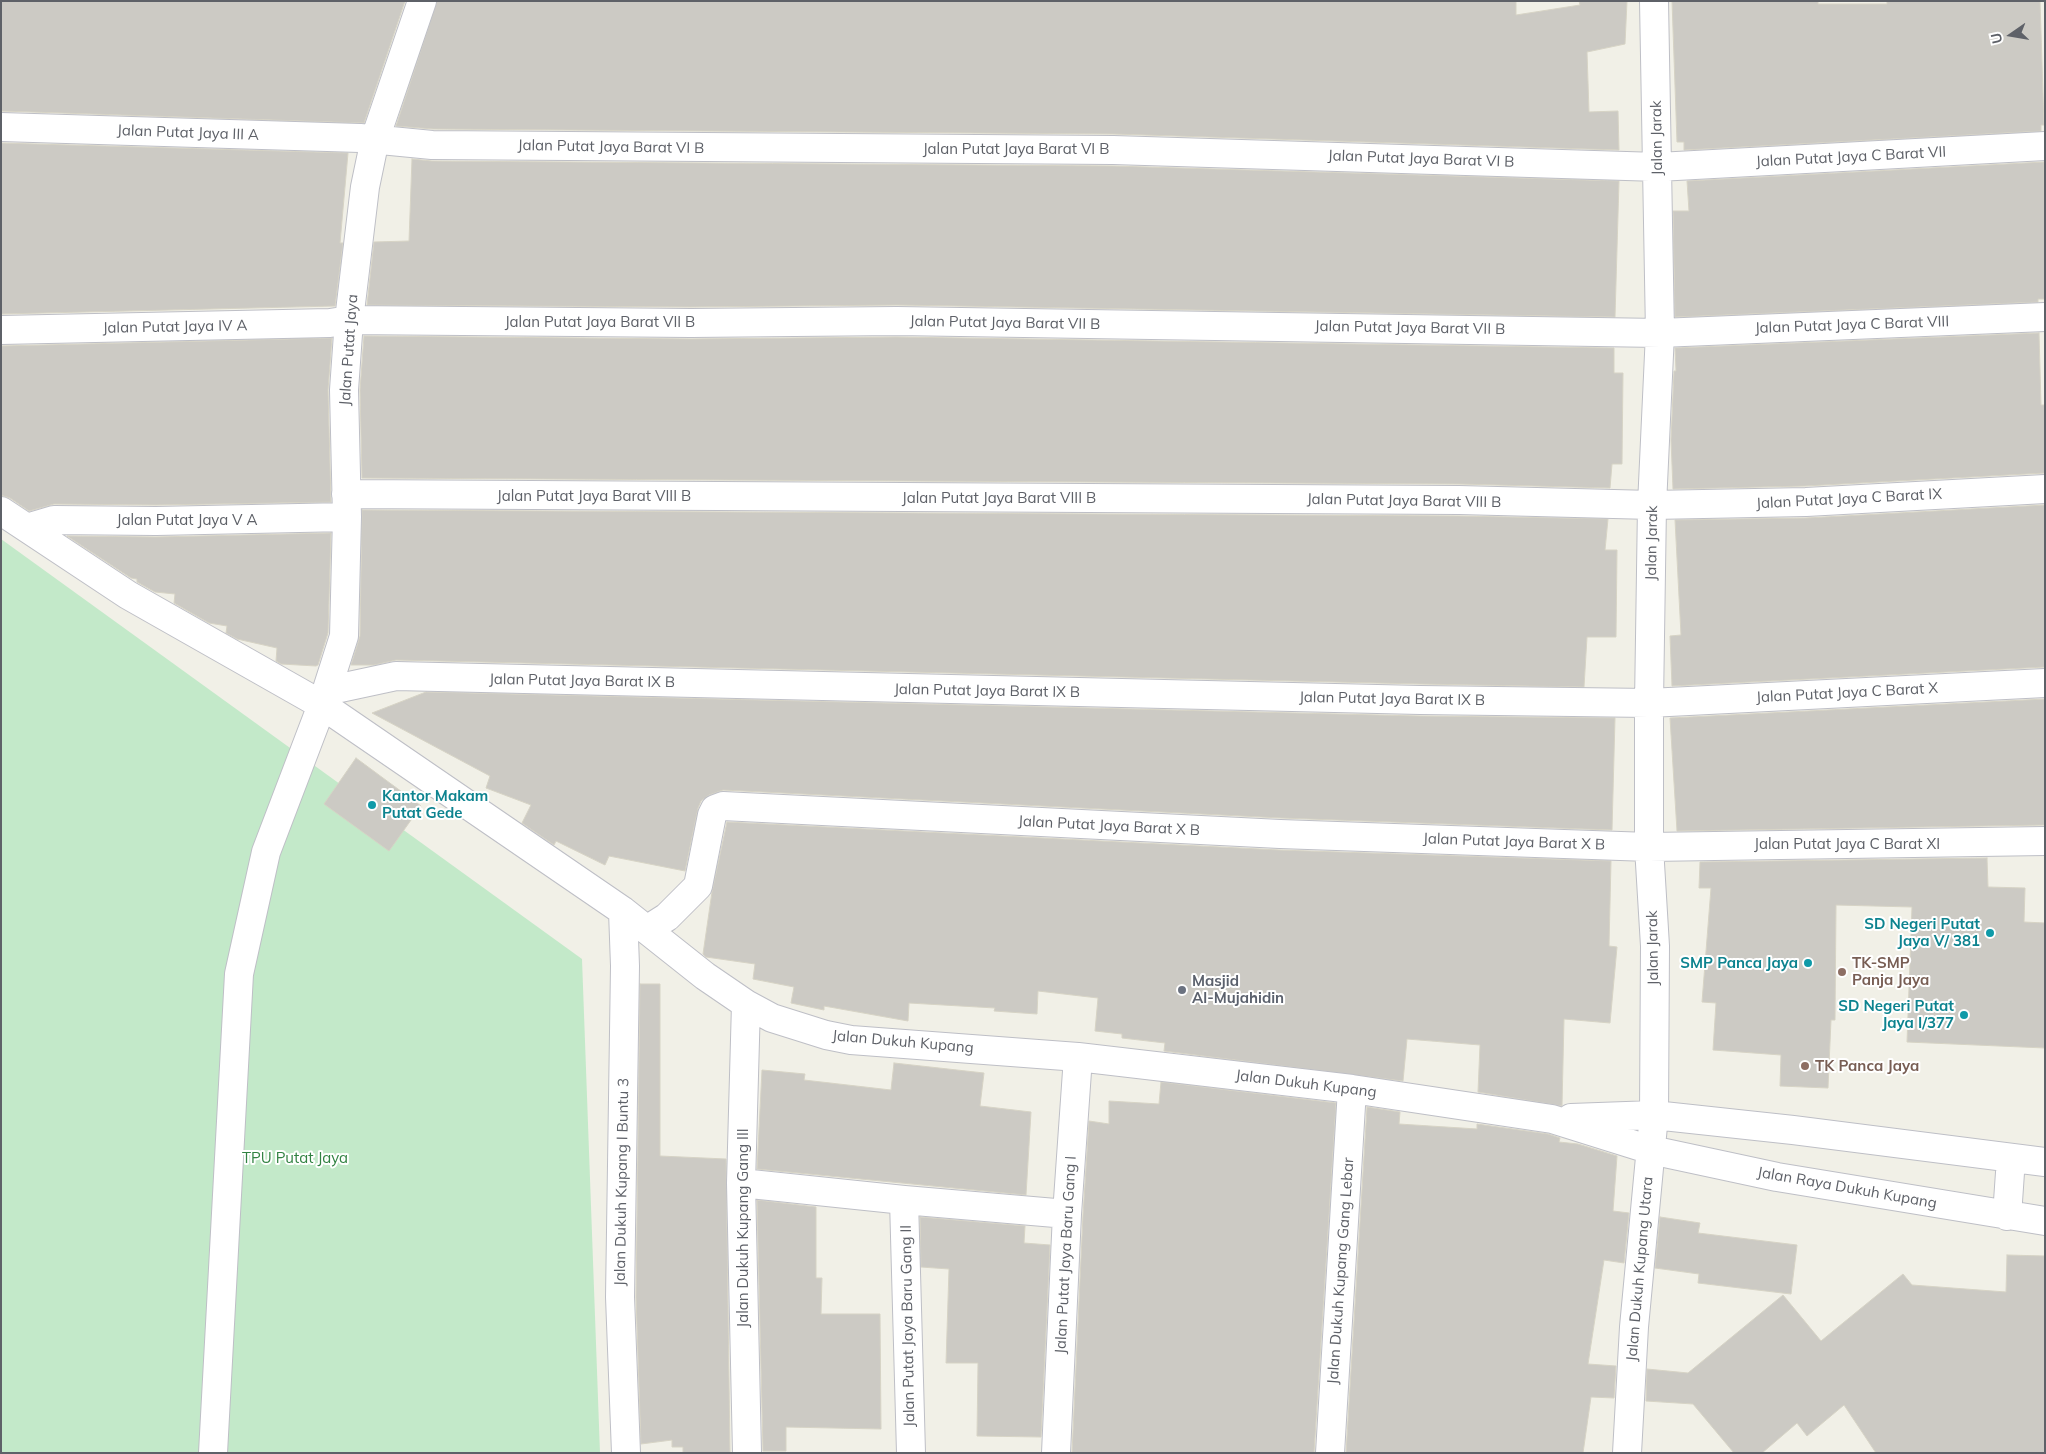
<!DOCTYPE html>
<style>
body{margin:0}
#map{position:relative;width:2046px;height:1454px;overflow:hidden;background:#f1f0e7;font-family:Mulish,sans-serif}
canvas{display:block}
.frame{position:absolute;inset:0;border:2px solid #5e6168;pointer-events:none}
.north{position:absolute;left:1986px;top:10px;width:50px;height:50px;-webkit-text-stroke:4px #fff;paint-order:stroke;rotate:257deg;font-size:14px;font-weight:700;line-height:20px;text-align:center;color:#5e6168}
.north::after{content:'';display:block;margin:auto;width:18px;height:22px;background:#5e6168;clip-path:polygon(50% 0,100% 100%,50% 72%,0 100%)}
</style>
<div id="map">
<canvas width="2046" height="1454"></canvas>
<div class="frame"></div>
<div class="north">U</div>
</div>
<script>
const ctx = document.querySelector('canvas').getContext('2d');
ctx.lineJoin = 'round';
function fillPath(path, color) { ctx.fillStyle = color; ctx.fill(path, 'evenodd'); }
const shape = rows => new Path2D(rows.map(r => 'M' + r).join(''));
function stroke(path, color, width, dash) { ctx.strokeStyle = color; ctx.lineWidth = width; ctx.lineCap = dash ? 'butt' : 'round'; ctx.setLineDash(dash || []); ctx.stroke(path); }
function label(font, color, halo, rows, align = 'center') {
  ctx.font = font + ' Mulish,sans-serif'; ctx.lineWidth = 4; ctx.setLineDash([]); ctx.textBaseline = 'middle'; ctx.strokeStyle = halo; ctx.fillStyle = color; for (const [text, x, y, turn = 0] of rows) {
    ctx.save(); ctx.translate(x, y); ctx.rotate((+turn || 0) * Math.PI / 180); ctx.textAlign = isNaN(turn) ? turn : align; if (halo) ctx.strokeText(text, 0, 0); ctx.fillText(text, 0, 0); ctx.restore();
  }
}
const green = shape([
 [1,539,582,959,600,1453,1,1453]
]);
const building = shape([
 [1,1,405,1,364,123,1,111,1,1],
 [437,1,1516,1,1516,15,1580,5,1579,1,1627,1,1625,44,1587,52,1589,112,1618,111,1619,150,1113,134,433,129,396,126,437,1],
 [1672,1,1818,1,1818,4,1887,4,1887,1,2040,1,2044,125,2041,125,2041,131,1684,150,1684,142,1677,142,1672,1],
 [1,143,348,153,340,243,343,243,335,306,1,314,1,143],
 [412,159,432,161,1113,166,1619,181,1615,317,897,305,691,307,367,305,374,242,409,241,412,159],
 [2044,162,2045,299,2038,299,2038,302,1675,317,1673,211,1689,211,1687,181,2044,162],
 [2039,333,2041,405,2045,405,2045,473,1805,486,1673,489,1671,440,1674,371,1676,371,1675,348,2039,333],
 [364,336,691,339,897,337,1614,348,1614,373,1623,373,1622,464,1612,464,1610,488,1459,484,362,478,360,390,364,336],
 [332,338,328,390,331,502,156,505,54,504,29,511,10,498,1,495,1,346,332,338],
 [2045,505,2045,667,1672,686,1670,636,1681,635,1675,520,1806,518,2045,505],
 [362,510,1459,516,1608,519,1605,550,1617,550,1616,637,1587,637,1584,687,1420,684,396,660,374,665,351,665,360,636,362,510],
 [331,533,328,633,318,665,316,666,281,664,276,661,277,648,237,639,226,633,227,626,209,623,174,603,175,594,155,592,137,582,137,579,131,578,67,536,156,537,331,533],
 [426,692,1420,716,1615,718,1612,830,1281,818,723,790,709,795,701,801,698,808,685,871,609,856,605,865,556,841,554,845,522,823,531,805,486,788,490,776,372,713,426,692],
 [2045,699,2045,825,1677,831,1670,718,2045,699],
 [356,758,421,806,389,851,324,804,356,758],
 [727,822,1279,850,1611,861,1609,946,1617,947,1610,1023,1564,1019,1562,1106,1478,1092,1480,1045,1407,1039,1403,1081,1164,1051,1165,1043,1122,1038,1122,1034,1095,1031,1098,998,1038,991,1037,1014,994,1011,995,1008,909,1003,908,1021,824,1006,824,1010,791,1003,794,987,753,979,755,964,706,957,703,954,712,892,727,822],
 [1987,858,1988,887,2025,888,2024,922,2045,923,2045,1048,1907,1042,1912,907,1836,905,1835,1020,1831,1020,1828,1088,1780,1086,1781,1055,1713,1050,1716,1003,1702,1002,1711,888,1699,888,1700,862,1987,858],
 [640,984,660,984,660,1156,726,1159,730,1453,683,1453,683,1447,672,1447,672,1440,641,1444,636,1297,640,984],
 [894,1063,984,1073,980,1106,1031,1112,1026,1195,757,1169,762,1070,805,1074,804,1080,891,1090,894,1063],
 [1161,1082,1336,1103,1314,1453,1072,1453,1083,1215,1089,1121,1109,1124,1109,1101,1159,1104,1161,1082],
 [1367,1107,1400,1112,1399,1124,1477,1129,1477,1124,1548,1134,1560,1138,1559,1142,1578,1144,1617,1156,1613,1211,1629,1213,1624,1263,1604,1260,1588,1364,1616,1366,1614,1398,1591,1397,1583,1453,1346,1453,1367,1107],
 [757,1200,816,1207,816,1278,822,1278,821,1314,880,1314,881,1429,786,1427,786,1451,763,1451,757,1200],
 [920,1217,1025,1226,1024,1243,1050,1245,1041,1437,977,1436,978,1363,946,1363,949,1269,921,1267,920,1217],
 [1660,1217,1700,1223,1698,1233,1797,1245,1791,1294,1698,1283,1699,1274,1655,1268,1660,1217],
 [2007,1255,2045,1256,2045,1453,1876,1453,1844,1405,1807,1436,1797,1423,1762,1453,1734,1453,1693,1404,1646,1401,1647,1369,1688,1373,1783,1295,1821,1341,1903,1274,1912,1285,2006,1292,2007,1255]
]);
const minor = shape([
 [1,127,360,138,432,145,1113,150,1658,167,2045,146],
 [1,330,330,323,349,320,691,323,897,321,1660,333,2045,317],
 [346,494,1459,500,1652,505,1806,502,2045,489],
 [1,511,128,595,322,705,623,911,705,976,746,1004,772,1018,826,1035,851,1040,1078,1057,1352,1089,1552,1119,1651,1150,1777,1177,2045,1221],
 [27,528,54,520,156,521,347,517],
 [326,691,396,676,1420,700,1649,703,2045,683],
 [623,911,625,966,620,1297,626,1453],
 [648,929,667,917,698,886,712,815,715,809,723,806,1280,834,1649,847,2045,841],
 [746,1004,741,1183,747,1453],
 [1571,1118,1654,1115,1793,1130,2045,1162],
 [741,1183,904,1200,1067,1214],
 [904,1200,911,1453],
 [2007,1216,2011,1158],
 [213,1453,239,974,266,852,322,705,344,636,347,517,344,390,349,320,365,187,375,139,422,1],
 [1056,1453,1067,1214,1078,1057],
 [1330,1453,1352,1089],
 [1627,1453,1634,1327,1654,1115,1655,946,1649,847,1649,703,1652,505,1660,333,1654,1]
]);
const markers = [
 [372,805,5,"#0f9aa8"],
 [1990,933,5,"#0f9aa8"],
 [1808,963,5,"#0f9aa8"],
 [1842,972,5,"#8d6e63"],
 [1182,990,5,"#6b7280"],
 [1964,1015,5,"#0f9aa8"],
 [1805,1066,5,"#8d6e63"]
];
const streetNames = [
 ["Jalan Putat Jaya III A",188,133,2],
 ["Jalan Jarak",1657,138,-91],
 ["Jalan Putat Jaya Barat VI B",611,147,1],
 ["Jalan Putat Jaya Barat VI B",1016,149],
 ["Jalan Putat Jaya C Barat VII",1851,157,-3],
 ["Jalan Putat Jaya Barat VI B",1421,159,2],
 ["Jalan Putat Jaya Barat VII B",600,322],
 ["Jalan Putat Jaya Barat VII B",1005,323,1],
 ["Jalan Putat Jaya C Barat VIII",1852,325,-2],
 ["Jalan Putat Jaya IV A",175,327,-1],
 ["Jalan Putat Jaya Barat VII B",1410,328,1],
 ["Jalan Putat Jaya",349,350,-86],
 ["Jalan Putat Jaya Barat VIII B",594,496],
 ["Jalan Putat Jaya Barat VIII B",999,498],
 ["Jalan Putat Jaya C Barat IX",1849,499,-3],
 ["Jalan Putat Jaya Barat VIII B",1404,501,1],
 ["Jalan Putat Jaya V A",187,520],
 ["Jalan Jarak",1652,543,-89],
 ["Jalan Putat Jaya Barat IX B",582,681,1],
 ["Jalan Putat Jaya Barat IX B",987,691,1],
 ["Jalan Putat Jaya C Barat X",1847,693,-3],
 ["Jalan Putat Jaya Barat IX B",1392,699,1],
 ["Jalan Putat Jaya Barat X B",1109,826,3],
 ["Jalan Putat Jaya Barat X B",1514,842,2],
 ["Jalan Putat Jaya C Barat XI",1847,844],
 ["Jalan Jarak",1653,948,-91],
 ["Jalan Dukuh Kupang",903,1042,5],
 ["Jalan Dukuh Kupang",1306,1084,7],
 ["Jalan Dukuh Kupang I Buntu 3",622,1182,-89],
 ["Jalan Raya Dukuh Kupang",1847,1188,10],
 ["Jalan Dukuh Kupang Gang III",743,1228,-90],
 ["Jalan Putat Jaya Baru Gang I",1066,1255,-87],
 ["Jalan Dukuh Kupang Utara",1640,1269,-85],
 ["Jalan Dukuh Kupang Gang Lebar",1341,1271,-86],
 ["Jalan Putat Jaya Baru Gang II",908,1326,-91]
];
const cultureNames = [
 ["Kantor Makam",382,796,"left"],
 ["Putat Gede",382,813,"left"],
 ["SD Negeri Putat",1980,924],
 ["Jaya V/ 381",1980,941],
 ["SMP Panca Jaya",1798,963],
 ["SD Negeri Putat",1954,1006],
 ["Jaya I/377",1954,1023]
];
const educationNames = [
 ["TK-SMP",1852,963],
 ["Panja Jaya",1852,980],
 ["TK Panca Jaya",1815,1066]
];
const worshipNames = [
 ["Masjid",1192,981],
 ["Al-Mujahidin",1192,998]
];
const parkNames = [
 ["TPU Putat Jaya",295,1158]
];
fillPath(green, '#c3e9c9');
fillPath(building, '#cccac4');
stroke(building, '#d6d3c5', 1);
stroke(minor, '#bebfc6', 30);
stroke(minor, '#fff', 28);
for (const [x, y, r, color] of markers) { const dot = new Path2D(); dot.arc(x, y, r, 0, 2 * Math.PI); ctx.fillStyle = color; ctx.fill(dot); stroke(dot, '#fff', 2); }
label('15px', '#5e6168', '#fff', streetNames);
label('bold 15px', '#0d838f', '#fff', cultureNames, 'right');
label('bold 15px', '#785e54', '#fff', educationNames, 'left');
label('bold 15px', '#5b616d', '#fff', worshipNames, 'left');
label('15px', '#318242', '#fff', parkNames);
</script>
